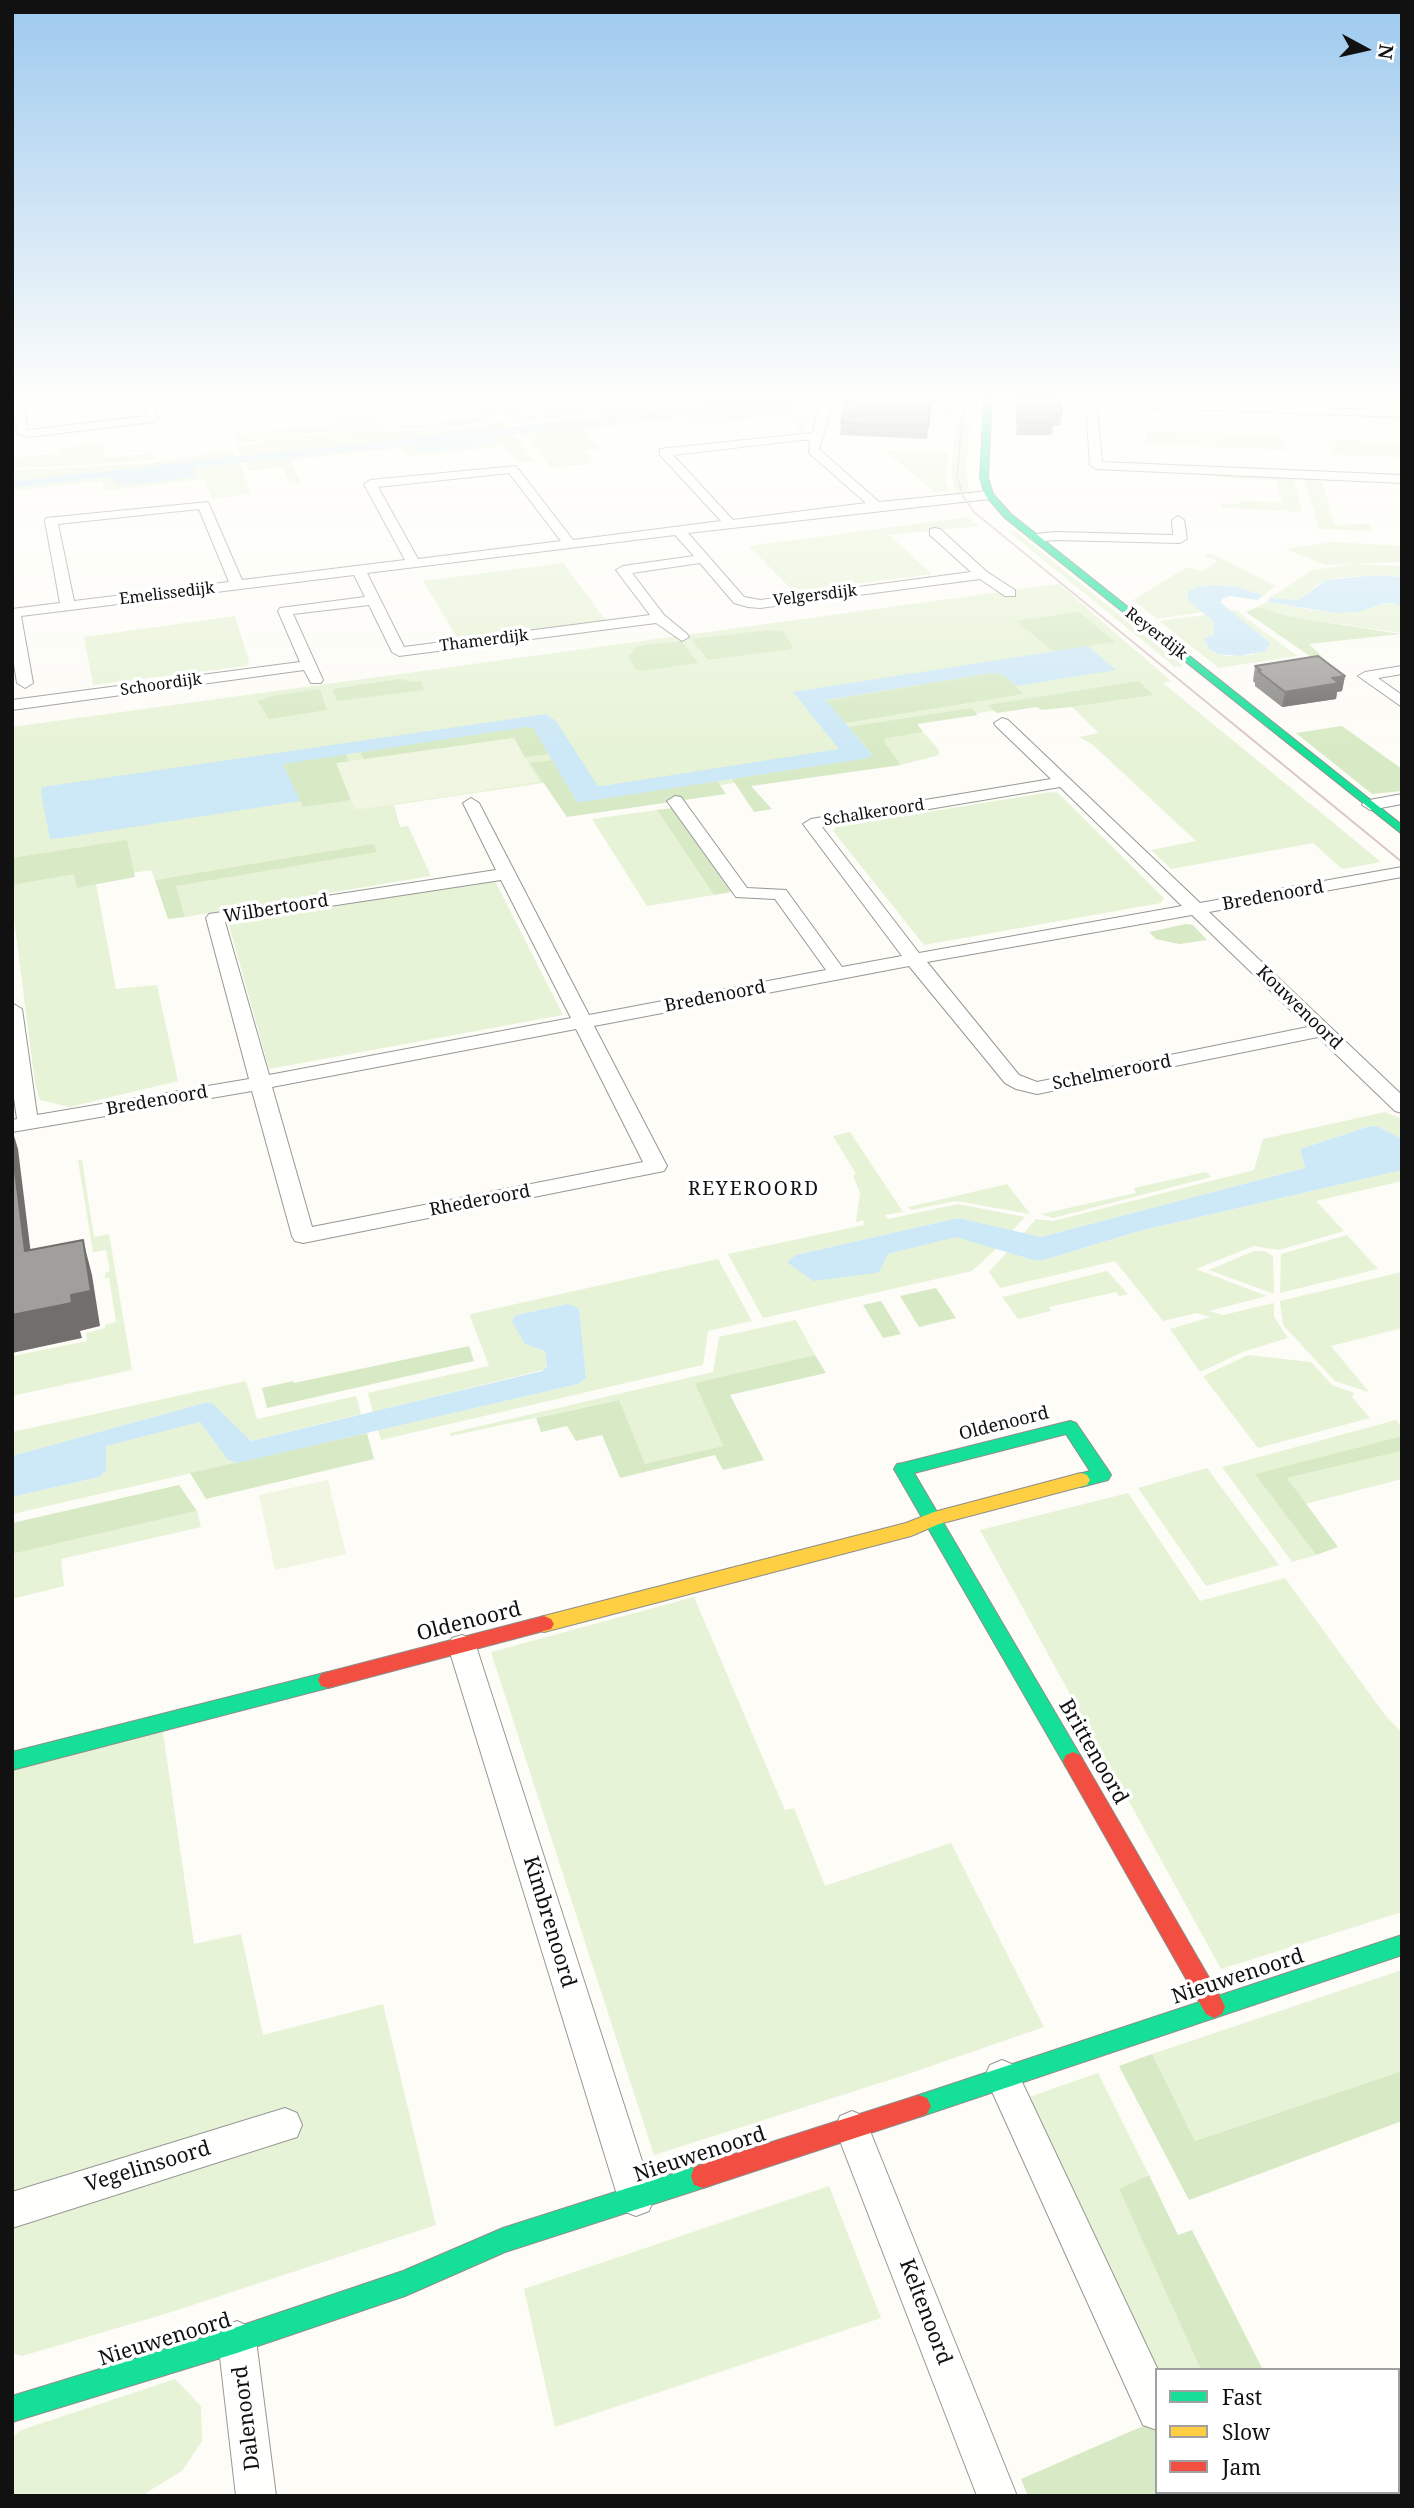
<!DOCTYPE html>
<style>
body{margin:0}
#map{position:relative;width:1414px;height:2508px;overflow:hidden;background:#fdfcf7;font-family:"Noto Serif",serif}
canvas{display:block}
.frame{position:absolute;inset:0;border:14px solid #111;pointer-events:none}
.legend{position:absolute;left:1155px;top:2368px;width:245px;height:126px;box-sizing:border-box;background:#fff;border:2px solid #a0a0a0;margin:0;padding:9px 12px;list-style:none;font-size:21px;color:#111}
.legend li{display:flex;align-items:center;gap:14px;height:35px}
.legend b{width:35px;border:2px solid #a0a0a0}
.north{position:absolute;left:1330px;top:14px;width:70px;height:70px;-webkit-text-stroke:5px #fff;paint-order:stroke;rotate:98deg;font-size:19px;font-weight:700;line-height:28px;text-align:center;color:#111}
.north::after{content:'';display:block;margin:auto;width:24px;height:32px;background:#111;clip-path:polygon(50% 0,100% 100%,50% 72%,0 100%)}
</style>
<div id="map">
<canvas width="1414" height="2508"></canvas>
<div class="frame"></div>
<ul class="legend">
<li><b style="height:9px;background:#16e098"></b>Fast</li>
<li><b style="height:9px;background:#ffcf43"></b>Slow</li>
<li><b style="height:9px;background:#f24e42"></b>Jam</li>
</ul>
<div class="north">N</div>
</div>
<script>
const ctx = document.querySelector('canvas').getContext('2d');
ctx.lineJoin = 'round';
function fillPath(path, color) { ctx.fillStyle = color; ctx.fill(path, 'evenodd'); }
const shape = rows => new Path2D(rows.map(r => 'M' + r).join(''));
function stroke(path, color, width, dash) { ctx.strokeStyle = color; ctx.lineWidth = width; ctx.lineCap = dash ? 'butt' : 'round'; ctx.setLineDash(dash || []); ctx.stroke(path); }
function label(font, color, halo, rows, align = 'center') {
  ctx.font = font + ' "Noto Serif",serif'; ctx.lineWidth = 7; ctx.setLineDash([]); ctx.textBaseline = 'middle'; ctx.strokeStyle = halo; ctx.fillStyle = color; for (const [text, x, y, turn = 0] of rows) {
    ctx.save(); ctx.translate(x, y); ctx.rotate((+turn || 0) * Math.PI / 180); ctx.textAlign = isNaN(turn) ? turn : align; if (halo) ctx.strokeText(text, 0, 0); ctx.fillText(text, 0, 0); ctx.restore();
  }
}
const green = shape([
 [470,399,484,399,499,417,458,426,436,428,432,423,482,417],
 [491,399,500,399,507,407,577,399,642,399,645,401,584,402,504,416],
 [691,399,762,399,757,405,724,404,602,417,595,412,512,423,509,418,591,403,630,405],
 [726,410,810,416,805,431,801,432,786,415,695,425,686,418,583,429,600,449,585,451,594,463,551,468,526,435,519,433],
 [374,414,383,428,426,424,429,428,317,432,237,444,233,435,338,424,336,418],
 [503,420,507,428,244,457,238,450,239,447,288,437,354,432,454,430,485,426],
 [956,424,970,425,966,473,970,491,956,494,951,472],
 [1145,431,1281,436,1285,450,1147,444],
 [512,434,536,462,519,463,504,446,409,457,402,448,290,460,301,483,290,484,283,467,248,471,247,462,409,445,422,453,491,445,490,437],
 [1328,440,1402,443,1402,457,1333,454],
 [102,443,105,458,152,453,154,459,75,466,12,468,12,458,60,453,59,448],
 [227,450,237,457,12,481,12,470,147,464],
 [885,451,948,453,946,481,950,491,936,493],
 [240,463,251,494,212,499,205,479,105,491,102,481,12,491,12,488],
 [1215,474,1293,477,1302,512,1222,508,1221,503,1239,504,1239,501,1282,502,1276,480,1220,478],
 [1304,478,1321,478,1335,525,1369,524,1371,531,1319,529],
 [968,517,979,526,889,535,932,574,794,592,749,546],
 [1014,530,1183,666,1175,667,1008,531],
 [1333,542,1402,546,1402,562,1325,565,1285,549],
 [1210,553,1276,586,1264,595,1226,585,1197,587,1188,591,1187,595,1188,600,1203,612,1157,619,1133,600,1187,567,1202,571,1218,561,1204,556],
 [563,563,606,621,459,641,423,581],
 [1353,564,1402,566,1402,577,1376,575,1336,578,1318,584,1298,600,1270,598,1312,570],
 [1059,584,1171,681,1163,683,1381,862,1342,869,1313,843,1171,869,1151,850,1196,841,1093,745,1079,737,1099,733,1072,707,1154,695,1144,685,903,726,909,734,923,732,939,750,939,755,901,765,894,756,567,811,550,782,394,805,400,827,408,826,431,876,185,917,176,886,224,877,180,876,155,880,151,870,76,882,77,888,96,884,116,989,157,985,178,1081,70,1107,40,1100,35,1083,12,904,12,727],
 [1267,602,1318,611,1353,613,1380,604,1397,604,1402,608,1402,633,1292,617,1257,607],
 [1236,610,1259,628,1298,656,1219,668,1159,621,1206,615,1214,622,1216,629,1206,644,1210,648,1218,654,1228,656,1252,655,1268,641,1229,611],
 [235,616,249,662,246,666,93,685,84,637],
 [1051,792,1058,793,1164,898,1161,903,924,945,833,831,836,827],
 [657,810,714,895,647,906,592,819],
 [494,879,563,1015,269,1069,229,925],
 [1385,1112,1402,1119,1402,1139,1379,1127,1370,1126,1300,1149,1305,1168,1041,1237,1024,1233,1036,1219,1053,1221,1254,1170,1263,1139],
 [850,1132,903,1212,885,1215,888,1219,958,1204,1025,1217,1012,1231,958,1218,796,1255,880,1271,888,1254,953,1237,960,1237,997,1248,972,1271,763,1318,728,1254,864,1225,863,1220,856,1222,860,1193,853,1176,856,1174,833,1136],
 [78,1160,82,1160,94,1237,109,1234,132,1370,12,1396,12,1356,87,1341,86,1333,105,1328,105,1325,116,1322,109,1278,98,1279,105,1278,105,1273,110,1271,106,1250,93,1252],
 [1402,1170,1402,1181,1316,1201,1344,1231,1279,1250,1254,1246,1196,1269,1267,1296,1209,1311,1223,1315,1274,1303,1274,1317,1288,1338,1245,1351,1200,1372,1170,1329,1211,1317,1197,1313,1163,1321,1115,1261,1000,1288,989,1272,1007,1252,1033,1260,1044,1260,1139,1231],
 [1206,1172,1211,1177,1053,1218,1041,1214,1136,1193,1134,1188],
 [1007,1184,1030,1214,956,1201,911,1210,908,1207],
 [1347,1235,1378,1269,1280,1293,1281,1254],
 [1254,1251,1264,1251,1273,1256,1274,1294,1209,1270],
 [718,1259,752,1321,708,1331,703,1365,381,1440,378,1430,578,1384,586,1378,579,1309,568,1304,516,1315,525,1344,545,1351,547,1358,546,1369,373,1412,368,1393,489,1366,470,1316,471,1314],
 [1107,1271,1128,1294,1119,1296,1116,1292,1049,1307,1051,1311,1018,1319,1002,1297],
 [1402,1272,1402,1328,1331,1346,1369,1392,1335,1381,1283,1325,1280,1301],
 [796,1320,815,1355,696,1383,723,1446,645,1465,618,1400,451,1436,450,1433,713,1372,719,1337],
 [1248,1355,1311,1362,1332,1385,1354,1393,1352,1397,1370,1418,1258,1448,1203,1376],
 [246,1381,257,1419,356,1396,361,1414,251,1441,204,1403,12,1456,12,1432],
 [1396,1420,1402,1428,1402,1436,1256,1474,1316,1555,1292,1562,1222,1467],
 [200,1422,228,1460,236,1463,12,1514,12,1497,99,1477,105,1470,105,1446],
 [1402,1451,1402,1479,1305,1504,1287,1478],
 [1207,1468,1279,1565,1206,1586,1138,1488],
 [1128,1493,1200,1601,1285,1578,1385,1715,1402,1733,1402,1912,1221,1969,980,1530],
 [197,1511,201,1527,61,1559,64,1586,12,1599,12,1554],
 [694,1597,785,1810,794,1808,825,1886,951,1843,1044,2027,905,2075,654,2155,491,1652],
 [162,1726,194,1944,241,1934,263,2035,383,2004,436,2225,165,2314,22,2356,12,2353,12,1768],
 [1402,1970,1402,2071,1195,2141,1152,2054],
 [1098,2073,1149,2175,1119,2189,1201,2370,1157,2370,1003,2106],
 [829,2186,881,2318,555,2427,524,2289],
 [175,2379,201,2406,202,2441,182,2471,141,2496,12,2496,12,2438,21,2430]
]);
const forest = shape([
 [1257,607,1292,617,1401,634,1309,644,1332,666,1314,659,1246,612],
 [1079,612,1115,642,1053,651,1016,621],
 [769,630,782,631,793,646,791,649,708,660,691,639],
 [681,641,698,663,642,671,636,670,628,656,638,646],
 [991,673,1004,675,1023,694,845,723,825,701],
 [401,679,411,682,421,681,424,690,337,701,332,689],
 [1139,681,1154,695,1072,707,1041,710,1037,707,997,713,987,705],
 [320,689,327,710,269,719,258,701,276,695],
 [971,708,978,715,917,724,923,732,886,738,884,742,901,765,751,786,772,809,754,812,732,779,868,758,872,754,849,727],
 [1342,726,1402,769,1402,791,1372,794,1296,733],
 [526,727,533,728,548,754,525,757,511,738,364,760,360,751],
 [345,753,364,798,303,807,282,764],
 [552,760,577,802,717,781,726,794,567,817,530,763],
 [673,808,731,892,714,895,657,810],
 [127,840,135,877,77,888,74,874,12,885,12,858],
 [373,844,377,852,176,886,185,917,168,919,155,880],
 [1186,924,1193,925,1207,940,1179,944,1156,939,1149,932],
 [936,1288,956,1318,919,1327,900,1296],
 [881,1301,886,1309,901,1334,883,1338,863,1305],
 [469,1346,474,1361,267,1408,262,1388,293,1381,294,1383],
 [815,1355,826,1373,730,1395,764,1460,723,1470,715,1455,620,1478,602,1435,576,1441,567,1426,541,1432,536,1418,619,1400,645,1464,723,1446,695,1383],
 [367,1433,374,1459,206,1499,190,1473],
 [1402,1436,1402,1451,1287,1478,1338,1547,1316,1555,1255,1474],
 [179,1485,197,1511,12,1554,12,1523],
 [1152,2054,1195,2141,1402,2071,1402,2121,1189,2200,1119,2066],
 [1149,2175,1178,2235,1192,2230,1263,2370,1201,2370,1119,2189],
 [1157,2420,1157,2492,1240,2492,1231,2496,1028,2496,1021,2479]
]);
const pitch = shape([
 [514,738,539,782,355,810,336,763],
 [328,1480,346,1554,275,1570,259,1495]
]);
const plaza = shape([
 [833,399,869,399,858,403,883,403,871,399,898,399,895,402,902,407,939,411,950,408,919,399,956,399,954,418,829,413]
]);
const water = shape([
 [762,399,794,399,790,413,726,410,494,436,490,437,494,443,491,445,422,453,409,445,194,468,196,476,193,477,120,486,110,477,12,488,12,481,724,404,757,405],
 [1376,575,1402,577,1402,608,1396,604,1385,603,1358,612,1336,613,1267,602,1270,598,1298,600,1326,580],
 [1216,585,1237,587,1264,595,1257,600,1230,596,1222,599,1221,603,1268,641,1270,645,1265,651,1239,656,1218,654,1209,649,1204,639,1214,634,1214,622,1188,600,1187,595,1188,591,1197,587],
 [1088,646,1116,670,1016,686,1004,675,991,673,826,700,872,755,868,758,582,802,577,802,533,728,526,727,283,764,300,801,62,838,50,839,41,793,42,787,546,714,556,721,597,785,602,786,839,749,793,692],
 [1370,1126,1379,1127,1402,1139,1402,1170,1139,1231,1044,1260,1033,1260,956,1237,888,1254,880,1271,875,1273,813,1281,787,1262,796,1255,958,1218,1041,1237,1305,1168,1300,1149],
 [568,1304,579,1308,586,1378,578,1384,237,1463,228,1460,200,1422,106,1446,106,1470,99,1477,12,1497,12,1456,204,1403,212,1403,251,1441,542,1371,547,1367,545,1351,525,1344,512,1321,516,1315]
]);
const street = shape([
 [12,399,22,399,28,430,146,416,140,399,150,399,159,419,153,422,28,437,17,433,12,399],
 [287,399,305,402,373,399,367,402,305,408,292,406,287,399],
 [822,399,834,399,819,449,879,502,989,491,995,495,989,499,688,533,744,597,760,600,971,572,930,535,930,529,935,528,940,529,987,572,1015,590,1015,596,1005,596,980,579,760,608,748,607,734,603,700,563,632,573,664,615,687,634,689,637,682,641,656,623,399,656,392,652,369,605,293,614,323,680,321,683,311,683,304,670,12,710,12,700,300,662,278,611,280,608,365,597,354,575,21,616,33,683,25,688,17,683,12,651,12,609,60,603,45,521,46,518,208,502,242,580,405,560,364,484,370,480,516,466,573,540,721,521,660,455,660,449,812,433,822,399],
 [801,440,810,440,809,453,866,503,733,520,673,455,801,440],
 [509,473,561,541,418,559,378,487,509,473],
 [199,509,229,582,74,601,58,524,199,509],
 [675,535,694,556,623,566,616,570,650,615,404,647,367,573,675,535],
 [1003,399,1096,399,1402,411,1402,417,1097,406,1102,462,1402,475,1402,483,1096,469,1090,465,1086,405,1009,402,1003,399],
 [1178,516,1184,520,1187,539,1180,543,1055,540,1036,542,1029,538,1036,534,1055,532,1173,535,1172,520,1178,516],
 [1402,666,1402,674,1378,678,1402,695,1402,707,1358,676,1365,672,1402,666],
 [1002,718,1008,720,1200,903,1402,867,1402,877,1209,912,1402,1095,1402,1113,1395,1111,1318,1037,1037,1094,1016,1089,1005,1083,909,966,594,1026,667,1166,664,1171,303,1243,295,1241,292,1236,252,1091,12,1132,12,1120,17,1119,12,1084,12,1003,22,1009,37,1115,249,1079,206,918,209,914,496,870,463,803,471,798,479,803,589,1015,826,970,775,899,736,897,667,801,675,796,681,797,747,888,786,890,842,967,902,956,803,824,811,819,1051,779,996,726,994,723,1002,718],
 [1060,787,1182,906,919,953,822,827,1060,787],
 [501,880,571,1018,269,1075,225,922,501,880],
 [1192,915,1308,1027,1037,1082,1019,1075,927,962,1192,915],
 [576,1029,643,1162,312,1227,272,1087,576,1029],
 [1402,794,1402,804,1370,810,1362,805,1364,801,1402,794],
 [462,1635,472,1638,476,1646,654,2198,649,2211,636,2216,623,2211,618,2198,448,1646,452,1638,462,1635],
 [1002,2060,1014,2065,1158,2370,1157,2430,1143,2425,985,2076,990,2065,1002,2060],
 [285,2108,297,2113,302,2125,297,2137,12,2228,12,2192,285,2108],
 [852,2111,864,2116,1017,2496,977,2496,835,2128,840,2116,852,2111],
 [237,2321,250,2327,256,2340,276,2496,236,2496,218,2340,224,2327,237,2321]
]);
const fast = shape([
 [984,399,992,399,988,478,993,494,1011,514,1402,825,1402,834,1005,518,985,495,980,478,984,399],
 [1070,1421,1076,1423,1108,1470,1111,1475,1108,1480,1081,1487,1075,1485,1072,1480,1075,1475,1090,1471,1066,1434,914,1473,1080,1755,1083,1761,1080,1767,1073,1770,1066,1767,894,1469,897,1464,903,1463,1070,1421],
 [328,1672,335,1674,338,1680,335,1686,12,1770,12,1752,328,1672],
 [1402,1935,1402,1955,919,2117,911,2114,907,2106,911,2098,919,2095,1402,1935],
 [703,2164,712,2167,715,2176,712,2185,703,2188,505,2252,405,2296,237,2353,12,2422,12,2396,237,2327,403,2271,503,2228,703,2164]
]);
const slow = shape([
 [1081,1473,1087,1475,1090,1480,1087,1485,939,1524,911,1536,544,1632,537,1629,534,1624,537,1619,544,1616,906,1523,934,1512,1081,1473]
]);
const jam = shape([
 [544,1616,551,1619,554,1624,551,1629,328,1688,321,1686,318,1680,321,1674,328,1672,544,1616],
 [1073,1752,1080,1755,1222,2000,1225,2007,1222,2014,1214,2018,1206,2014,1066,1767,1063,1761,1066,1755,1073,1752],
 [919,2095,927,2098,931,2106,927,2114,919,2117,703,2188,694,2185,691,2176,694,2167,703,2164,919,2095]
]);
const tram = shape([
 [964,399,957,477,963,496,974,512,1402,862]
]);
const wall = shape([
 [1018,399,1062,413,1060,426,1053,426,1052,435,1016,435],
 [930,417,927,439,840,435,841,423],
 [1255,666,1345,676,1342,691,1337,692,1336,699,1282,707,1255,686,1255,683,1253,681]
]);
const shadedWall = shape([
 [1345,676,1342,691,1337,692,1336,699,1282,707,1285,692,1332,678],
 [12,1129,18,1149,35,1287,25,1251,12,1147],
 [83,1240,92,1275,100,1326,80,1331,82,1338,12,1353,12,1315,71,1295]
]);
const building = shape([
 [1018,399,1060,399,1062,413,1054,413,1054,422,1017,422,1018,399],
 [846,401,931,404,928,426,841,423,846,401],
 [1318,656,1345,676,1332,678,1339,683,1285,692,1258,671,1261,670,1255,666,1318,656],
 [12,1147,25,1251,83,1240,91,1291,71,1295,72,1303,12,1315,12,1147]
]);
const farStreetnames = [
 ["Emelissedijk",167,594,-7],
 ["Velgersdijk",815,596,-7],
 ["Reyerdijk",1156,634,38],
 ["Thamerdijk",484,641,-7],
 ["Schoordijk",161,685,-8],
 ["Schalkeroord",874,813,-9]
];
const streetNames = [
 ["Bredenoord",1273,896,-10],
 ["Wilbertoord",276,909,-9],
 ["Bredenoord",715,997,-11],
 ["Kouwenoord",1299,1008,44],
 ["Schelmeroord",1112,1073,-11],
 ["Bredenoord",157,1101,-10],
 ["Rhederoord",480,1201,-11],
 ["Oldenoord",1004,1424,-14]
];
const neighbourhoodNames = [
 ["REYEROORD",754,1190]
];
const nearStreetnames = [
 ["Oldenoord",469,1622,-14],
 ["Brittenoord",1093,1752,60],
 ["Kimbrenoord",549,1922,73],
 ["Nieuwenoord",1238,1977,-18],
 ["Nieuwenoord",700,2155,-18],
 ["Vegelinsoord",148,2167,-17],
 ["Keltenoord",925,2312,69],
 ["Nieuwenoord",165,2340,-17],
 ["Dalenoord",247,2418,-97]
];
fillPath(green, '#e7f3d7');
fillPath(forest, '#d8eac5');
fillPath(pitch, '#f0f6e1');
fillPath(plaza, '#edebe2');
fillPath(water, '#cde8f7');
stroke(street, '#979795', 2);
stroke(fast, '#8e8d8b', 2);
stroke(slow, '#8e8d8b', 2);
stroke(jam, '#8e8d8b', 2);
fillPath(street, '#fffffe');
fillPath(fast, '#16e098');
fillPath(slow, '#ffcf43');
fillPath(jam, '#f24e42');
stroke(tram, '#d9c6c7', 2);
fillPath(wall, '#8a8986');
fillPath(shadedWall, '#716f6d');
fillPath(building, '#a19f9c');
stroke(building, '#716f6d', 2);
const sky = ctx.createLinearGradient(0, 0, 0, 750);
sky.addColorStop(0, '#9dc9ee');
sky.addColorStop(0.53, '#fefefb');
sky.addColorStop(1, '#fefefb00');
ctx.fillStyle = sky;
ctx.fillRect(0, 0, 1414, 750);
label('16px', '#111', '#fff', farStreetnames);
label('18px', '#111', '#fff', streetNames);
ctx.letterSpacing = '2px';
label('19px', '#111', '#fff', neighbourhoodNames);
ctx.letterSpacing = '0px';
label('21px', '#111', '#fff', nearStreetnames);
</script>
